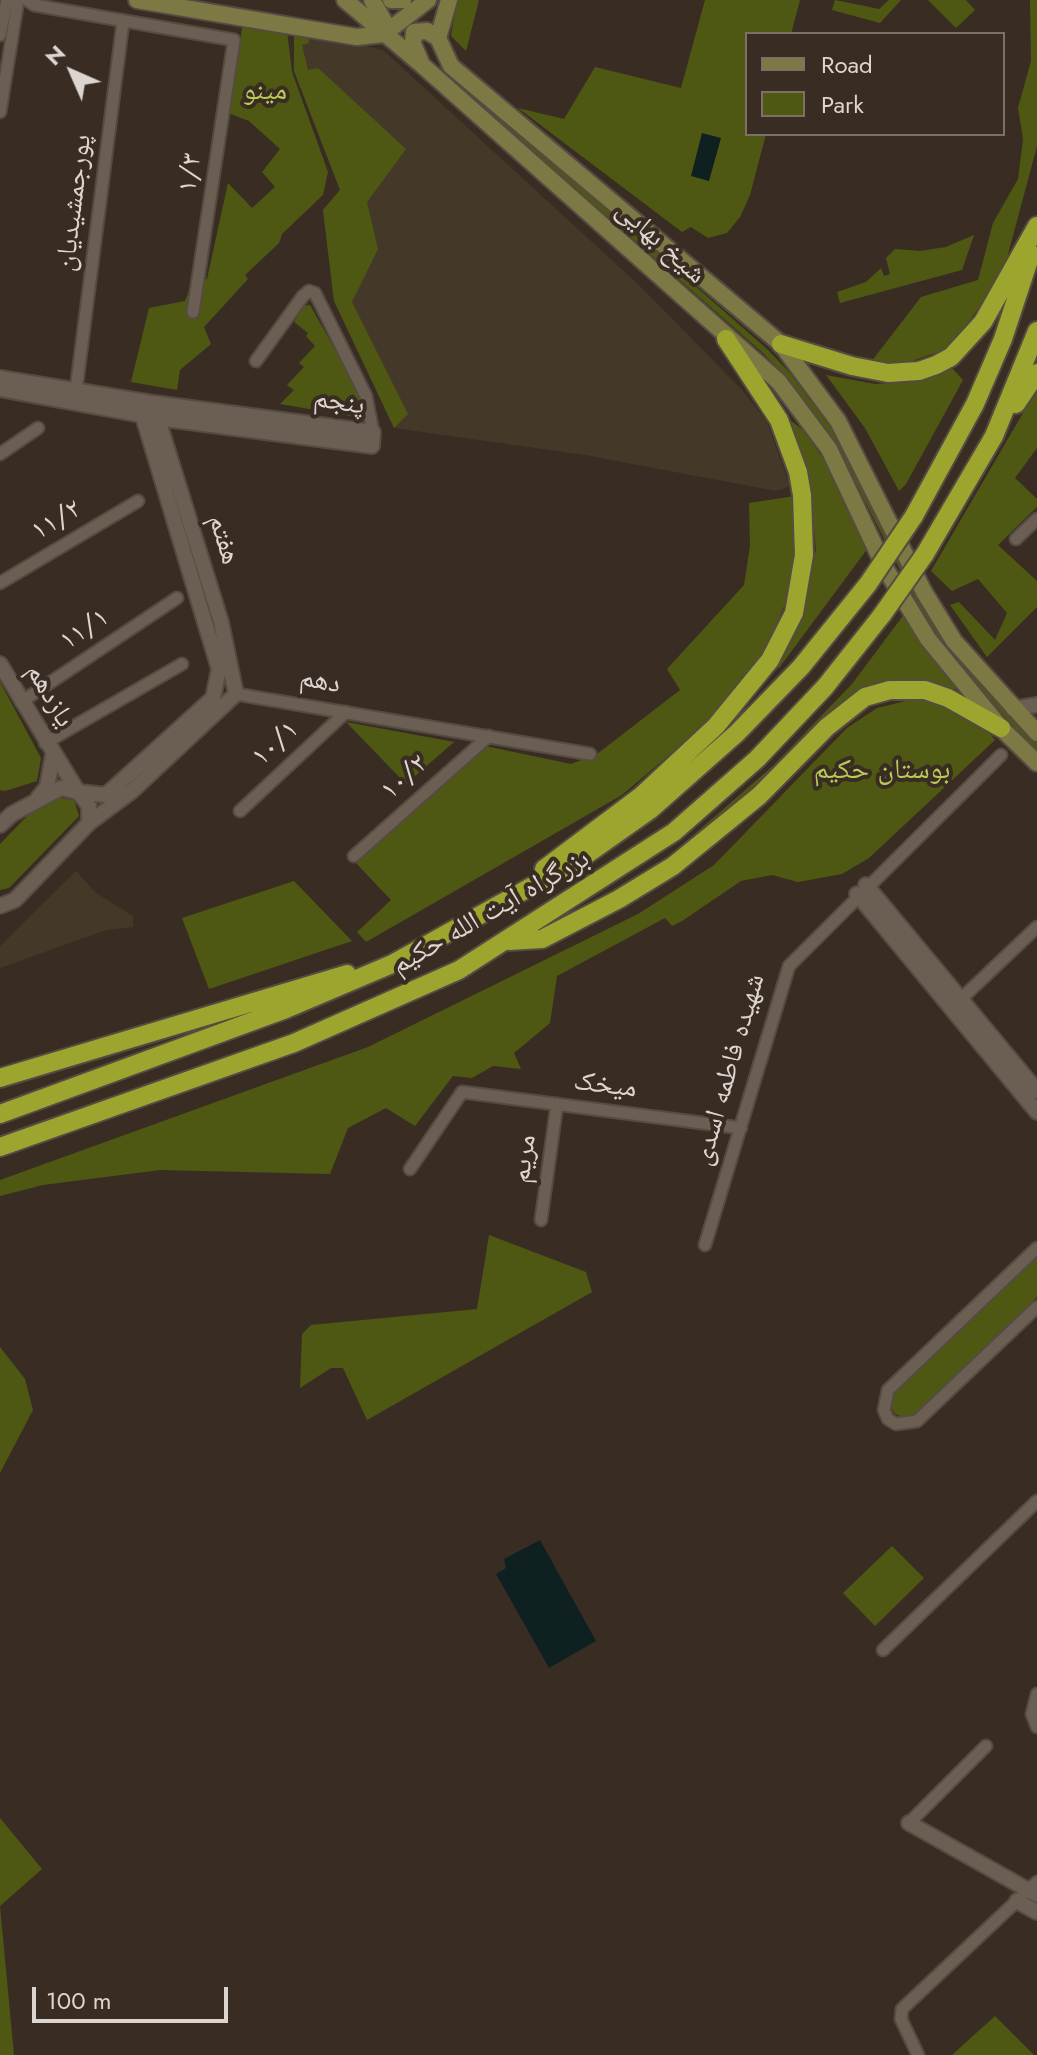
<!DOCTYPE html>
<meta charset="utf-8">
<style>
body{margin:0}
#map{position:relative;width:1037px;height:2055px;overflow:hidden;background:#392d23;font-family:Jost,sans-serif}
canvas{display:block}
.legend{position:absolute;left:745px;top:32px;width:260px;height:104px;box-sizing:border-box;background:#392d23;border:2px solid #7b7068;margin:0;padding:10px 14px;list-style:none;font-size:24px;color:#ddd5cf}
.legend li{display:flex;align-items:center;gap:16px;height:40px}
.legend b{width:40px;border:2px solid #7b7068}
.north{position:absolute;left:32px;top:32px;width:80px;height:80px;-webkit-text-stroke:6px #392d23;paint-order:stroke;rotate:315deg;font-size:22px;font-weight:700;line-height:32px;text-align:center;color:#ddd5cf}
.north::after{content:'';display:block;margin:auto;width:28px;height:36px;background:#ddd5cf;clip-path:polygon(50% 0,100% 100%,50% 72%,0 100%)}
.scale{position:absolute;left:32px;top:1987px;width:196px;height:36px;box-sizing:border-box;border:4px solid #ddd5cf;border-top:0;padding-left:10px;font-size:24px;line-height:28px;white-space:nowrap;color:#ddd5cf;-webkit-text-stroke:6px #392d23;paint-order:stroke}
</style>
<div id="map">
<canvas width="1037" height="2055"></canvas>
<ul class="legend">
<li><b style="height:10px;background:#7d7945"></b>Road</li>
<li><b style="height:22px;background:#4f5813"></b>Park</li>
</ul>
<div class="north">N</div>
<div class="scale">100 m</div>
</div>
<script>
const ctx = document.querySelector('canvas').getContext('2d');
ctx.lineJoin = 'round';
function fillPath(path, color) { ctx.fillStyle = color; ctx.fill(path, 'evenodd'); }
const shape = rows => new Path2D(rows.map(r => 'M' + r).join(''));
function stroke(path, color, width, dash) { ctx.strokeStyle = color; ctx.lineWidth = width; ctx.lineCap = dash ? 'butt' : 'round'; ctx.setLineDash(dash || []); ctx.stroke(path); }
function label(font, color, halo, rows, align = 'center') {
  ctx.font = font + ' Jost,"Noto Naskh Arabic",sans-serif'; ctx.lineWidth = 8; ctx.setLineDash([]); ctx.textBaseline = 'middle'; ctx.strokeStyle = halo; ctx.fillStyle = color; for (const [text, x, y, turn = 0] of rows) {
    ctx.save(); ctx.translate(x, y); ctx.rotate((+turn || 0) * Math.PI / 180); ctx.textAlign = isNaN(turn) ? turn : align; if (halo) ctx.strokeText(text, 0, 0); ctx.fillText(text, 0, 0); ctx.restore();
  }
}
const commercial = shape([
 [294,30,383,50,641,287,742,390,767,422,790,486,776,491,585,455,394,428,333,295,323,210,340,190,294,71],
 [76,871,96,893,133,916,133,927,106,930,0,968,0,946]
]);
const green = shape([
 [457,0,479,0,466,51,451,36],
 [705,0,800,0,791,34,747,34,747,134,766,134,750,195,740,217,727,233,708,238,691,227,682,232,518,108,564,119,595,67,681,88],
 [835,0,879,9,889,0,901,0,880,23,832,10],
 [928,0,966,0,975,10,956,28],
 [1030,0,1037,0,1037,146,1003,273,950,348,900,365,871,362,921,297,978,280,993,223,1018,179,1023,139,1018,108,1031,61],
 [243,23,287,31,292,72,328,172,323,195,282,234,279,243,245,275,248,279,204,327,211,344,180,370,177,390,131,382,149,308,185,301,193,281,207,279,228,183,252,208,275,187,262,172,280,149,249,121,228,113],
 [294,30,307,32,309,43,302,45,308,70,318,68,406,149,367,202,378,249,352,302,408,414,394,428,334,301,323,210,340,190,294,71],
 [475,100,507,121,767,349,790,373,834,432,940,634,980,683,1037,742,1037,754,933,634,835,443,792,384,764,354],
 [974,235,962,270,840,303,837,292,866,282,881,268,884,276,890,274,886,258,895,249,920,251,946,247],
 [310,305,359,392,362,418,280,404,294,390,287,385,304,367,299,363,315,346,306,336,308,333,294,322,304,306],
 [952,368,963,380,906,484,899,491,865,428,826,375,875,384,907,382],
 [1037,389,1037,448,1015,478,1037,499,1037,507,998,545,1037,581,1037,607,987,657,950,605,959,602,995,640,1007,613,978,579,952,591,931,571],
 [785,416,803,430,824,460,868,548,779,668,777,661,798,617,816,550,808,471],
 [795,496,798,559,789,595,757,668,721,711,622,795,366,942,357,932,391,900,354,861,485,746,571,764,597,754,680,690,667,669,744,585,750,546,749,503],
 [905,613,962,691,916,679,884,684,795,754,678,858,674,852,774,765,852,684],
 [0,682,41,758,37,781,5,791,0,790],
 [918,698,953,704,979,720,995,740,869,858,842,874,798,882,772,875,741,881,682,921,672,926,665,918,557,976,550,1023,514,1053,521,1069,493,1066,472,1078,453,1076,415,1126,386,1108,348,1128,330,1174,160,1170,43,1185,0,1196,0,1180,368,1047,638,914,714,865,847,728,877,708],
 [346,722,454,742,406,784],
 [60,798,74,800,79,816,9,888,0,890,0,844,36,807],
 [294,881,352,941,209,989,182,918],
 [489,1235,586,1272,592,1292,367,1420,343,1368,331,1368,300,1388,302,1334,311,1325,477,1309],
 [1037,1254,1037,1297,916,1416,908,1419,895,1414,891,1407,892,1392],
 [0,1347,25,1379,33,1410,0,1473],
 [892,1546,924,1578,875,1626,843,1593],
 [0,1818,42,1869,0,1906,14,2055,0,2055],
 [995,2016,1034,2055,952,2055]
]);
const water = shape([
 [702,133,721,138,709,181,691,176],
 [540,1540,596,1641,549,1668,496,1574,506,1568,504,1559]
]);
const minor = shape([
 [27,0,34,5,234,40,193,312],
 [0,35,7,0],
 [0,112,18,0],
 [256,361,303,296,309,291,315,293,366,396,373,432],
 [76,390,123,22],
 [0,454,38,428],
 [1016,539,1037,519],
 [0,583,138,501],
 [236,694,590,754],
 [21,702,177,598],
 [45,743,182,664],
 [240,811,346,712],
 [354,856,489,736],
 [961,999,1037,927],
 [410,1169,462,1092,741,1128],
 [541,1220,557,1104],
 [705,1245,789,966,1001,755],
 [1037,1248,888,1390,884,1410,888,1419,896,1424,917,1421,1037,1307],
 [883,1650,1037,1501],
 [1037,1694,1032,1714,1037,1727],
 [909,1823,986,1746],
 [918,2055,901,2019,902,2009,1037,1882]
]);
const tertiary = shape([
 [0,378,153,403,373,432,372,446,158,418,0,389],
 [156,413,221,622,236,694],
 [0,664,78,792,106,795,213,698,219,669,141,410],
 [1013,709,1037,705],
 [38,798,47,787,53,755],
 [89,823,132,791,236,694],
 [0,825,12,814,61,788,78,792,89,806,89,823,15,900,0,906],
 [866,885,1037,1091],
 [857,894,1037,1112],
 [909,1823,1037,1895],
 [1017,1901,1037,1912]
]);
const secondary = shape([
 [137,0,357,37,384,34,428,0],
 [345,0,422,65,779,382,829,449,885,568,928,639,1001,728,1037,763],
 [372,0,385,23,384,34],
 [391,0,403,0],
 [438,38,451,66,781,344,838,421,924,592,954,641,1037,733],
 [438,38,449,0],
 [420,60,413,44,414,32,427,31,438,38]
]);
const trunk = shape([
 [781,344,852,366,888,373,919,371,936,365,951,357,983,322,1037,226],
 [1016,404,1037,373],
 [914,516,975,404,1003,339,1031,254],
 [925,554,994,436,1037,331],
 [544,869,641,796,716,726,770,660,794,613,804,555,802,495,798,472,779,420,726,339],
 [509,941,542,939,619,899,673,866,759,796,827,727,865,697,890,690,925,690,948,698,1001,728],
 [0,1078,347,974],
 [0,1114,286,1009,392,964,579,860,650,810,737,733,801,667,868,584],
 [0,1147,294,1043,459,970,674,832,757,759,825,687,882,615]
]);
const trunkBridge = shape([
 [868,584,914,516],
 [882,615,925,554]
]);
const parkNames = [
 ["مینو",265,92],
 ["بوستان حکیم",882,771]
];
const streetNames = [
 ["۱/۳",191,173,-82],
 ["پورجمشیدیان",75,203,-83],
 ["شیخ بهایی",660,243,42],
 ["پنجم",339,403,9],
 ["۱۱/۲",57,521,-31],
 ["هفتم",223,540,73],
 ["۱۱/۱",85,630,-34],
 ["دهم",320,682,10],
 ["یازدهم",49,696,60],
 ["۱۰/۱",276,744,-43],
 ["۱۰/۲",405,778,-42],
 ["بزرگراه آیت الله حکیم",491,913,-30],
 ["شهیده فاطمه اسدی",730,1070,-74],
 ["میخک",605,1086,7],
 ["مریم",525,1159,-82]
];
fillPath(commercial, '#443829');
fillPath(green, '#4f5813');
fillPath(water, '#0f2021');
stroke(minor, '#554b43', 15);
stroke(tertiary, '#554b43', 18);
stroke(secondary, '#554b43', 20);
stroke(trunk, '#554b43', 22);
stroke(minor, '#6b5f53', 11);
stroke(tertiary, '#6b5f53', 14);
stroke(secondary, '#7d7945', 16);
stroke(trunk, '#9ca62e', 18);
stroke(trunkBridge, '#554b43', 22, []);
stroke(trunkBridge, '#9ca62e', 18);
label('28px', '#baca56', '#392d23', parkNames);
label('28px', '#ddd5cf', '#392d23', streetNames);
</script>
